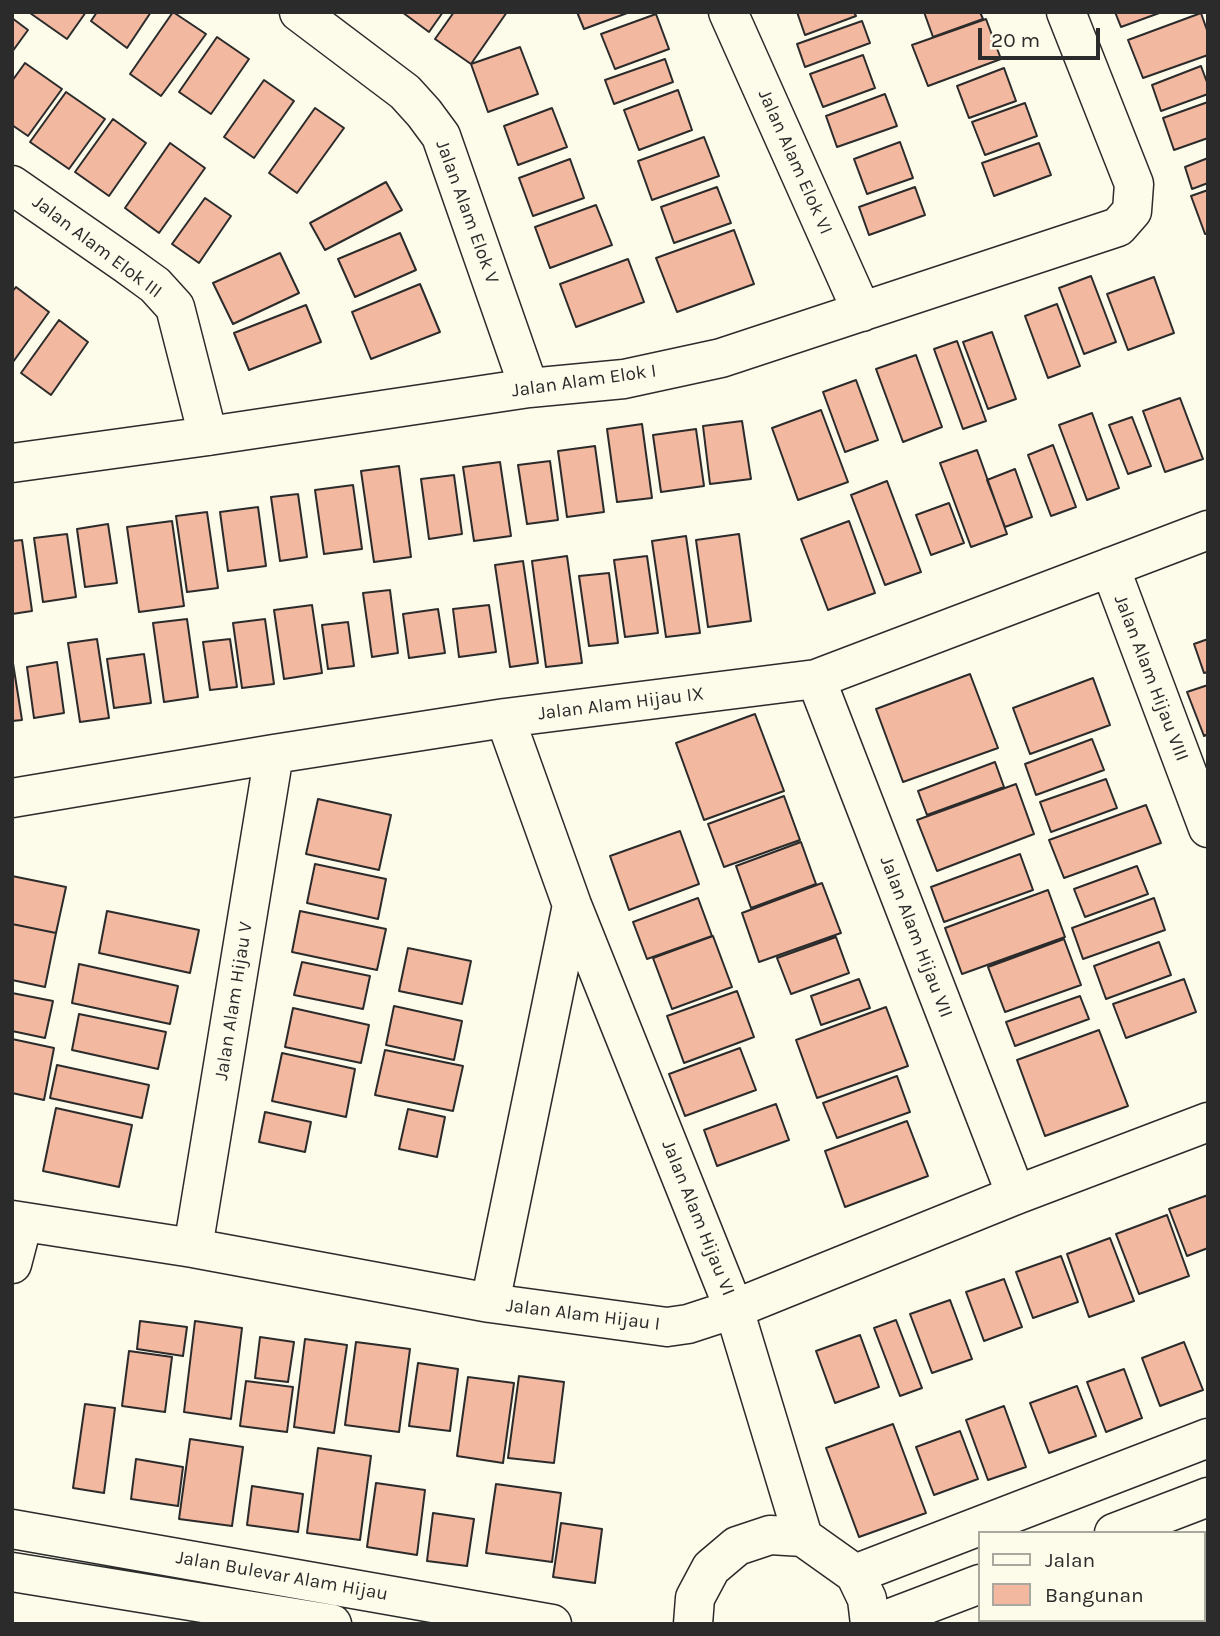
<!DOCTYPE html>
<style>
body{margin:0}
#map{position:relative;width:1220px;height:1636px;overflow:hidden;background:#fdfbea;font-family:Karla,sans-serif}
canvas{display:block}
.frame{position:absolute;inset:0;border:14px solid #2b2b2b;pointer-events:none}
.legend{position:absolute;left:978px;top:1531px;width:228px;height:91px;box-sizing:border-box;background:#fdfbea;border:2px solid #a9a89e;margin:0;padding:9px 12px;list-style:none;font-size:21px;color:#2b2b2b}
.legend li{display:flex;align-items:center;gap:14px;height:35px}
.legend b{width:35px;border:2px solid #a9a89e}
.scale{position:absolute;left:978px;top:28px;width:122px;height:32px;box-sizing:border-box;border:4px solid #2b2b2b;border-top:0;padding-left:9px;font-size:21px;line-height:24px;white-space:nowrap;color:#2b2b2b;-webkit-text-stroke:5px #fdfbea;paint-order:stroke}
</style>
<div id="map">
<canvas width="1220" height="1636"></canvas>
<div class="frame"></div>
<ul class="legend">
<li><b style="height:9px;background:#fdfbea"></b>Jalan</li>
<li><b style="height:19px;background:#f2b8a0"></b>Bangunan</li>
</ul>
<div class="scale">20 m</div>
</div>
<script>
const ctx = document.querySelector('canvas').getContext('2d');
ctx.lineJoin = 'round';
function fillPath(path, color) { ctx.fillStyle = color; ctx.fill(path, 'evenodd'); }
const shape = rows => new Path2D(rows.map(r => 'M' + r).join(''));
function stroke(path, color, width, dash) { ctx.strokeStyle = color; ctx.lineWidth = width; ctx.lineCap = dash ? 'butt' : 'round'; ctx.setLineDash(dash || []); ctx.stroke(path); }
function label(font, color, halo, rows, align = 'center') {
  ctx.font = font + ' Karla,sans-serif'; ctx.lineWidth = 5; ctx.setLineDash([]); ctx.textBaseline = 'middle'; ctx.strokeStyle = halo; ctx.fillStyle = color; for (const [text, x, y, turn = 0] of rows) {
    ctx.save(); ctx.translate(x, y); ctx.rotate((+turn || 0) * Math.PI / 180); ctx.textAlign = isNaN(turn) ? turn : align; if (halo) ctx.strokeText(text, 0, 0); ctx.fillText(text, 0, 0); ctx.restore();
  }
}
const building = shape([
 [30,12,86,12,67,39,30,13,30,12],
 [97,12,151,12,127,48,91,21,97,12],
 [173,12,206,34,161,96,130,74,173,12],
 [402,12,443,12,429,32,402,12],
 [454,12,507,12,471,64,435,39,454,12],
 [577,12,630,12,584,29,577,12],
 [797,12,854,12,856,16,805,35,797,12],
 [924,12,980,12,983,19,933,37,924,12],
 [1115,12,1162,12,1121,27,1115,12],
 [1201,13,1208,33,1208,55,1143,78,1128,40,1201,13],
 [656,14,669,49,615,69,601,34,656,14],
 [12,18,28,30,12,52,12,18],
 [986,19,1001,59,928,86,912,45,986,19],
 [862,21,870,43,805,67,797,44,862,21],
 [217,37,249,59,211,114,179,92,217,37],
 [520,47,538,94,488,112,471,64,520,47],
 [863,55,875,88,823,107,810,74,863,55],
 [665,59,673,82,614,104,605,80,665,59],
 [25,63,62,89,28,136,12,125,12,81,25,63],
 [1201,66,1208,85,1208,94,1161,111,1152,85,1201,66],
 [1004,68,1016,101,969,118,957,86,1004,68],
 [264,80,294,101,254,158,224,137,264,80],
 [678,90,692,130,639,150,624,110,678,90],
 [66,92,105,119,69,169,30,142,66,92],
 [885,94,897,126,837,147,826,116,885,94],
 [1208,102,1208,138,1174,150,1163,118,1208,102],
 [1025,103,1037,136,985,155,972,122,1025,103],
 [315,108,344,128,297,193,269,173,315,108],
 [552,108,567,147,518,165,504,126,552,108],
 [113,119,146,143,109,196,75,172,113,119],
 [704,137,719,176,652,200,638,161,704,137],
 [900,142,913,178,867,194,854,159,900,142],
 [170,143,205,168,159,233,125,208,170,143],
 [1039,143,1051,175,994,196,982,163,1039,143],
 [1208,158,1208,183,1192,189,1185,167,1208,158],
 [570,159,584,198,533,216,519,178,570,159],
 [386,182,402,210,325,250,310,223,386,182],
 [717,187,731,223,674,243,661,207,717,187],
 [915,187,925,215,869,235,859,207,915,187],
 [1208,190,1208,233,1205,234,1191,196,1208,190],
 [205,198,231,216,199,263,172,244,205,198],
 [596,205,612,245,550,268,535,227,596,205],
 [734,230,754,284,677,312,656,258,734,230],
 [400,233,416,270,355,297,338,259,400,233],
 [280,253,299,293,233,324,213,283,280,253],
 [628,259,644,302,576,327,560,284,628,259],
 [1091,276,1116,342,1084,354,1059,288,1091,276],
 [1154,277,1174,333,1128,350,1107,294,1154,277],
 [420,284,440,332,371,359,352,312,420,284],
 [16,287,49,312,13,362,12,292,16,287],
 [1057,304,1080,366,1048,378,1025,316,1057,304],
 [306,305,321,342,249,370,234,333,306,305],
 [59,320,88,342,51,395,21,373,59,320],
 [992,332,1016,399,988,409,963,342,992,332],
 [957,341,986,421,963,429,934,349,957,341],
 [916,355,942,427,903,442,876,369,916,355],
 [856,380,878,440,845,452,823,392,856,380],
 [1180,398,1203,459,1165,472,1143,411,1180,398],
 [821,410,848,482,798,500,772,428,821,410],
 [1092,413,1119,488,1087,500,1059,425,1092,413],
 [1132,417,1151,466,1128,474,1109,425,1132,417],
 [742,421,751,479,710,484,703,426,742,421],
 [642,424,652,498,617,502,607,429,642,424],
 [696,429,704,486,661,492,653,435,696,429],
 [1053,445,1076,507,1051,516,1028,455,1053,445],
 [595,446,604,512,567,517,558,451,595,446],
 [977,450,1007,534,971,547,940,463,977,450],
 [550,461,558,520,527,524,518,465,550,461],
 [500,462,511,536,474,541,463,467,500,462],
 [399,466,411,557,374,562,361,471,399,466],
 [1015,469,1032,517,1005,527,987,480,1015,469],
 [454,475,462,534,429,539,421,479,454,475],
 [887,481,921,572,885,585,851,495,887,481],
 [353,485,362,549,324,554,315,490,353,485],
 [298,494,307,557,280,561,271,497,298,494],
 [949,503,964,543,931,555,916,515,949,503],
 [258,507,266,566,228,571,220,512,258,507],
 [207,512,218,588,187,592,176,516,207,512],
 [172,521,184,606,139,612,127,527,172,521],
 [849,521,875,593,828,610,801,539,849,521],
 [108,524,117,583,85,587,77,529,108,524],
 [67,534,76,597,43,602,34,538,67,534],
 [739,534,751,621,708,627,696,540,739,534],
 [686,536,700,633,666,637,652,541,686,536],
 [22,540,32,611,12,614,12,541,22,540],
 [567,556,582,663,546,667,532,561,567,556],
 [647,556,658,633,625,637,614,560,647,556],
 [523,561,538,663,510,667,495,565,523,561],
 [609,573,618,643,589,646,579,576,609,573],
 [390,590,398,653,372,657,363,593,390,590],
 [312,605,322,673,284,679,274,610,312,605],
 [489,605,496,652,459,657,453,609,489,605],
 [438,609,445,653,409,658,403,614,438,609],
 [187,619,198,697,164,702,153,623,187,619],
 [265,619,274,684,242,688,233,623,265,619],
 [348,622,354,666,328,669,322,625,348,622],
 [97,639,109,718,80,722,68,643,97,639],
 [230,639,237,687,210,690,203,642,230,639],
 [1208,639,1208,672,1204,673,1194,644,1208,639],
 [144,654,151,703,114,708,107,659,144,654],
 [12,657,22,720,12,721,12,657],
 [57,662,64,713,34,718,27,667,57,662],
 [970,674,998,748,903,782,876,709,970,674],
 [1093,678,1110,725,1030,754,1013,708,1093,678],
 [1208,685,1208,734,1204,736,1187,692,1208,685],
 [755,714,784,791,704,820,676,743,755,714],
 [1092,739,1104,770,1036,795,1025,764,1092,739],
 [995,762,1004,787,927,815,918,791,995,762],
 [1106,779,1117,808,1051,832,1040,802,1106,779],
 [1016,784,1034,834,937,871,917,820,1016,784],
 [784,796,800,840,724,867,708,824,784,796],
 [318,799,391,815,379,870,306,854,318,799],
 [1146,805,1161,843,1064,878,1049,840,1146,805],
 [680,831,699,884,629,910,610,856,680,831],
 [801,842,816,884,751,908,736,866,801,842],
 [1020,854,1033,890,944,922,931,887,1020,854],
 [315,864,386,879,378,919,307,903,315,864],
 [1137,866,1148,894,1085,917,1074,889,1137,866],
 [12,876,66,887,56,933,12,924,12,876],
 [822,883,841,933,759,962,742,913,822,883],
 [1048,890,1065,937,962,974,945,928,1048,890],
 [698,898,712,936,647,959,633,922,698,898],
 [1154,898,1165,930,1083,959,1072,928,1154,898],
 [107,911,199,930,190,973,99,953,107,911],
 [300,911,386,929,377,970,292,952,300,911],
 [12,924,56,933,45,987,12,980,12,924],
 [713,936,732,987,672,1009,653,958,713,936],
 [836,937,849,973,791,994,777,958,836,937],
 [1064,939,1081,985,1005,1012,988,967,1064,939],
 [1159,942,1171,975,1106,999,1094,966,1159,942],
 [408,948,471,961,462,1004,399,991,408,948],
 [302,962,370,976,363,1009,294,995,302,962],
 [79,964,178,986,170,1024,72,1003,79,964],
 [859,979,870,1008,821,1025,811,996,859,979],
 [1184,979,1196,1012,1126,1038,1113,1004,1184,979],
 [737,991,754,1037,684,1063,667,1016,737,991],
 [12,993,53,1001,45,1038,12,1031,12,993],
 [1080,996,1089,1019,1015,1046,1006,1022,1080,996],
 [394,1006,462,1021,454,1060,386,1045,394,1006],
 [886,1007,908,1066,817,1098,796,1040,886,1007],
 [293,1008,369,1025,361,1063,285,1047,293,1008],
 [79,1014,166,1032,158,1069,72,1050,79,1014],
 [1099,1030,1128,1106,1045,1136,1017,1060,1099,1030],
 [12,1039,54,1048,44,1100,12,1093,12,1039],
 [740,1048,756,1090,685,1116,669,1074,740,1048],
 [385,1050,463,1066,453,1111,375,1095,385,1050],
 [282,1053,355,1069,346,1117,272,1101,282,1053],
 [57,1065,149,1085,142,1118,50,1098,57,1065],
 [897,1076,910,1112,837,1138,823,1103,897,1076],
 [776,1104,789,1140,717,1166,704,1130,776,1104],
 [56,1108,132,1125,119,1187,43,1171,56,1108],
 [408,1109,445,1117,437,1157,399,1149,408,1109],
 [265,1112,311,1122,305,1152,259,1142,265,1112],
 [907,1121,928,1176,845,1207,825,1151,907,1121],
 [1208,1195,1208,1248,1187,1256,1169,1209,1208,1195],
 [1167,1215,1189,1276,1139,1294,1116,1234,1167,1215],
 [1110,1238,1134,1301,1089,1317,1067,1254,1110,1238],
 [1061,1256,1078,1302,1033,1318,1016,1272,1061,1256],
 [1004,1279,1022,1327,984,1341,966,1292,1004,1279],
 [950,1300,972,1359,932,1373,910,1314,950,1300],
 [896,1320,922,1388,900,1396,874,1328,896,1320],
 [140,1321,187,1327,183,1356,137,1349,140,1321],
 [195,1321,242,1328,231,1419,184,1412,195,1321],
 [860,1335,879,1387,835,1403,816,1351,860,1335],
 [260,1337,294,1342,288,1382,255,1378,260,1337],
 [305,1339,347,1345,334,1433,294,1427,305,1339],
 [356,1342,410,1349,399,1432,345,1425,356,1342],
 [1184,1342,1203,1390,1160,1406,1142,1358,1184,1342],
 [129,1351,172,1357,165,1412,122,1406,129,1351],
 [418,1363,458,1369,450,1431,409,1426,418,1363],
 [1124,1369,1142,1418,1106,1432,1087,1382,1124,1369],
 [519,1376,564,1382,554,1463,508,1458,519,1376],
 [468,1377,514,1383,503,1463,457,1456,468,1377],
 [246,1381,293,1387,287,1432,240,1426,246,1381],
 [1077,1386,1096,1436,1049,1453,1030,1403,1077,1386],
 [85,1404,115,1408,104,1493,73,1488,85,1404],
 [1004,1406,1026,1467,988,1480,966,1420,1004,1406],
 [893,1424,926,1513,859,1537,826,1448,893,1424],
 [960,1431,978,1479,934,1495,916,1447,960,1431],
 [190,1439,243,1447,232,1526,179,1519,190,1439],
 [318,1448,371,1456,360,1540,307,1533,318,1448],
 [136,1459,183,1467,178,1506,131,1499,136,1459],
 [376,1483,425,1490,417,1555,367,1547,376,1483],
 [496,1484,561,1493,552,1562,486,1553,496,1484],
 [252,1486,303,1494,298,1532,247,1525,252,1486],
 [433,1513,474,1519,467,1566,427,1561,433,1513],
 [561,1523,602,1529,595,1583,553,1577,561,1523],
 [1204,1573,1208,1583,1208,1624,1178,1624,1177,1620,1204,1620,1204,1573],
 [1052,1620,1090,1620,1091,1624,1053,1624,1052,1620],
 [1103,1620,1160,1620,1161,1624,1104,1624,1103,1620]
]);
const minor = shape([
 [299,12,405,92,424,113,441,136,529,388],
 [728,12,862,312],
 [12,185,126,264,155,285,175,307,208,436],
 [12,463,208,436,529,388,624,379,721,358,1118,227,1132,211,1134,184,1066,12],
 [1110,567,1208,828],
 [816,679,1016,1195],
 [505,718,572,905,734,1309,803,1537],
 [12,798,274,754,505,718,816,679,1208,530],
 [12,1220,193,1248,490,1303,667,1327,688,1324,734,1309,1016,1195,1208,1122],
 [193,1248,274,754],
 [12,1264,23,1222],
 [490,1303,572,905],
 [12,1529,552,1624],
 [1114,1533,1208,1497],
 [12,1572,332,1624],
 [855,1574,1208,1438],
 [693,1624,695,1598,711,1568,737,1546,770,1535,803,1537,855,1574,867,1599,870,1624],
 [875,1624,980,1584]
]);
const streetNames = [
 ["Jalan Alam Elok VI",795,162,66],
 ["Jalan Alam Elok V",467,212,70],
 ["Jalan Alam Elok III",97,247,37],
 ["Jalan Alam Elok I",584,381,-8],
 ["Jalan Alam Hijau VIII",1151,678,69],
 ["Jalan Alam Hijau IX",621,704,-7],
 ["Jalan Alam Hijau VII",916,937,69],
 ["Jalan Alam Hijau V",234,1001,-81],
 ["Jalan Alam Hijau VI",698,1218,68],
 ["Jalan Alam Hijau I",583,1315,7],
 ["Jalan Bulevar Alam Hijau",282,1576,10]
];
fillPath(building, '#f2b8a0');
stroke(building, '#2b2b2b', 2);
stroke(minor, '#2b2b2b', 41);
stroke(minor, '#fdfbea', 38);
label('19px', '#2b2b2b', '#fdfbea', streetNames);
</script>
